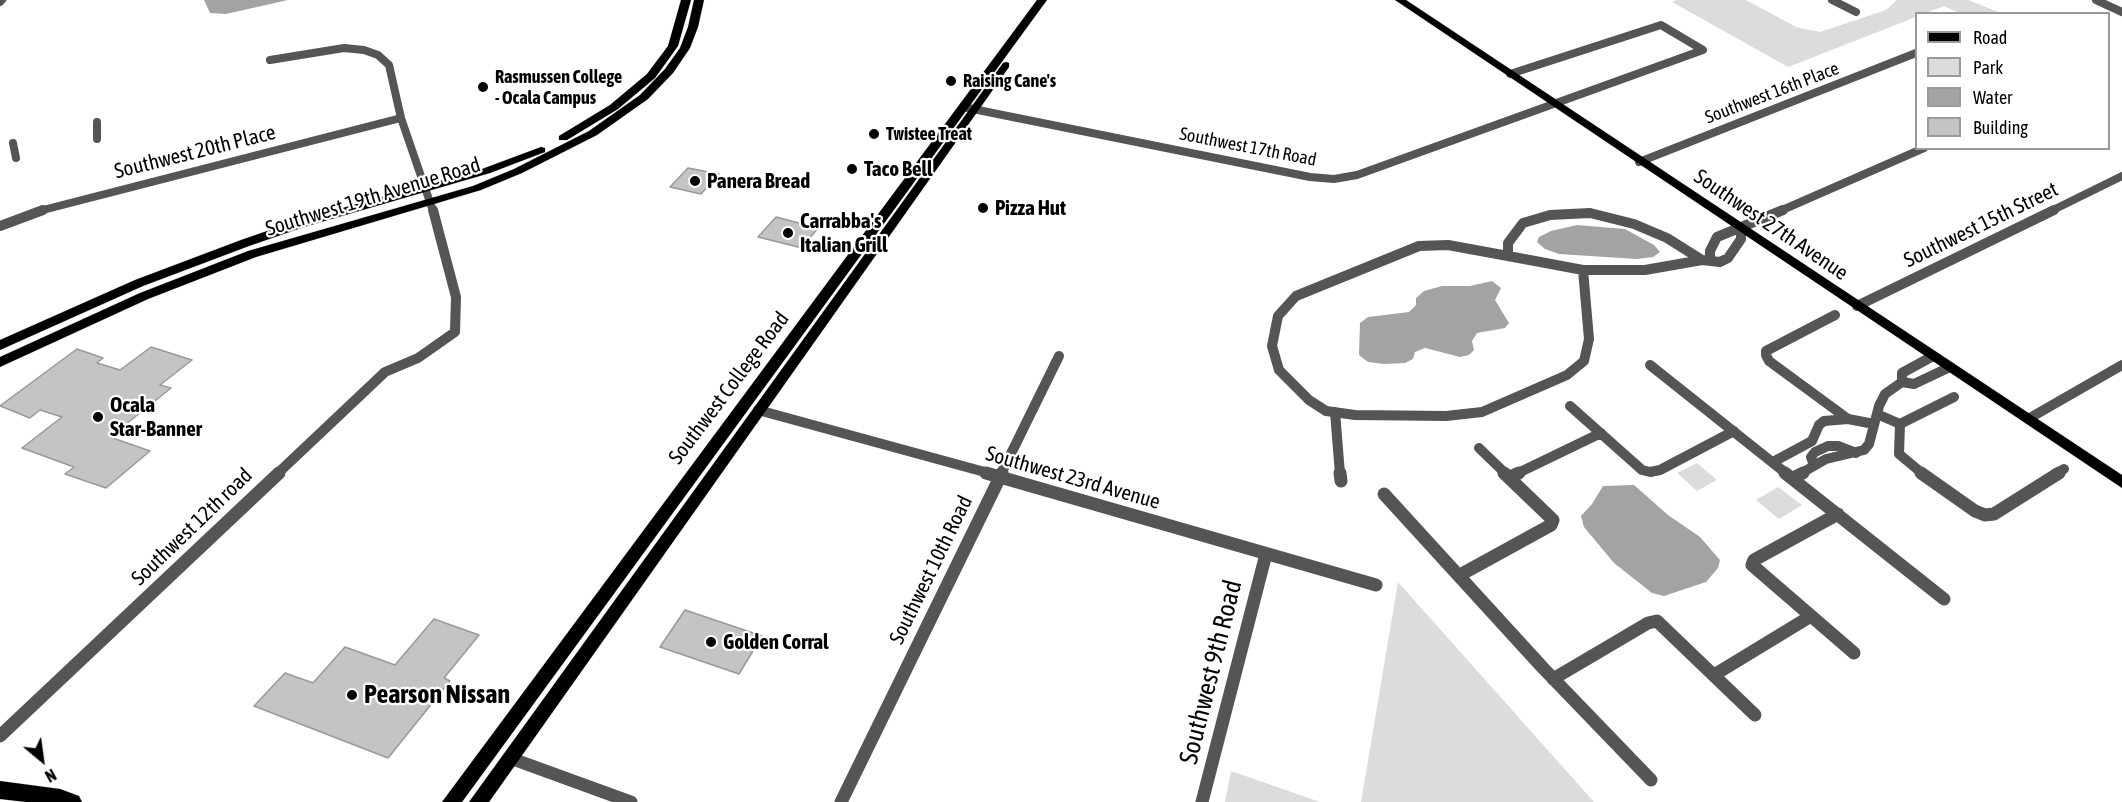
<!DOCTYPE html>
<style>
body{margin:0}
#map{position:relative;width:2122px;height:802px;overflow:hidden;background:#fff;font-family:"Asap Condensed",sans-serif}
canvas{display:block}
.legend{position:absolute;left:1915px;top:12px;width:195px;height:138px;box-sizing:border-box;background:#fff;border:2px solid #999;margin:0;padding:8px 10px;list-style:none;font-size:18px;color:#000}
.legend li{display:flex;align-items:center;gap:12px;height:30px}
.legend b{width:30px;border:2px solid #999}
.north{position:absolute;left:12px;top:730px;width:60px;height:60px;-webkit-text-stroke:4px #fff;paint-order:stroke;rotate:151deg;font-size:16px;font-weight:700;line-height:24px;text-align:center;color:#000}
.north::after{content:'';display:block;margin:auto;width:21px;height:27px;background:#000;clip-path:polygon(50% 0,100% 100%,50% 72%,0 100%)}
</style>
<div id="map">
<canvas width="2122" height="802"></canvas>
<ul class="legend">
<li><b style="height:8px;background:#000"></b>Road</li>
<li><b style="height:16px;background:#dcdcdc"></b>Park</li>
<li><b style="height:16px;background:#a3a3a3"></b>Water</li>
<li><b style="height:16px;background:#c4c4c4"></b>Building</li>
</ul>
<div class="north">N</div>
</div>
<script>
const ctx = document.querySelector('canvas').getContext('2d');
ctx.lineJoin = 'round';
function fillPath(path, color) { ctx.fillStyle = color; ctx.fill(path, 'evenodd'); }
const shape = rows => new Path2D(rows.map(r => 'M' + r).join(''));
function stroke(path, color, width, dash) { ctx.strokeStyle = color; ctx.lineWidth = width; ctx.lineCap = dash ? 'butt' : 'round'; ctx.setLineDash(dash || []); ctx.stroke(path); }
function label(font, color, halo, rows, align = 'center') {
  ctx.font = font + ' "Asap Condensed",sans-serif'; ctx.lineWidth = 4.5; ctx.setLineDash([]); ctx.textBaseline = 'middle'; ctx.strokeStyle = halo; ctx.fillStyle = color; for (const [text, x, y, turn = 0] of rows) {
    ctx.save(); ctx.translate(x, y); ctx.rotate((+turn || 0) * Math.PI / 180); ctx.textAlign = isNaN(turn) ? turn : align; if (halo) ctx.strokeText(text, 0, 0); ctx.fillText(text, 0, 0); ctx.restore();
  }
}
const green = shape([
 [1676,0,1746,0,1796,27,1820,32,1886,10,1897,0,1968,0,2001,13,1959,13,1944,6,1926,13,1916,14,1916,17,1788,67,1672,2],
 [1697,463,1717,480,1697,491,1677,473],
 [1778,487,1802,505,1779,519,1756,500],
 [1398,582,1594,802,1361,802],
 [1231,771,1320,802,1225,802]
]);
const water = shape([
 [204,0,288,0,226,14,210,13],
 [1577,225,1625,229,1654,245,1660,252,1653,257,1637,259,1559,254,1545,249,1537,242,1539,237,1551,231],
 [1492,281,1501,288,1495,300,1509,323,1505,328,1477,333,1472,341,1474,350,1469,355,1460,357,1425,348,1415,352,1413,359,1405,363,1384,364,1368,362,1359,355,1360,323,1368,317,1409,312,1416,305,1416,298,1424,291,1442,286,1470,286],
 [1634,485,1668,515,1700,537,1720,560,1718,568,1706,582,1664,596,1652,593,1614,563,1584,527,1581,516,1592,504,1603,486]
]);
const building = shape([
 [688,168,719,174,701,194,670,187,688,168],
 [776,217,818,228,802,248,758,237,776,217],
 [151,347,192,360,160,385,171,388,110,437,150,451,106,488,65,474,74,467,22,448,62,417,40,410,30,418,0,406,77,349,103,358,97,363,120,370,151,347],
 [685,610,762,636,739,674,660,647,685,610],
 [434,619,479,635,444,678,450,681,388,758,254,706,285,673,313,683,345,647,395,665,434,619]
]);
const minorFar2 = shape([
 [1832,0,1856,12],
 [2096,0,2122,12],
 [0,2,2,0],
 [270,60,344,48,364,50,378,55,389,65,401,118,433,211],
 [963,107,1310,177,1334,179,1357,175,1703,50,1661,25,1510,74],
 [97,122,97,139],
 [13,143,16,158],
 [1639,162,1916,53],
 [39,211,401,118],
 [1780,211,1924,148],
 [2051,211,2122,176]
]);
const minorFar1 = shape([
 [1590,213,1634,224,1667,238,1702,260,1645,270,1583,270,1589,339,1584,361,1567,375,1482,412,1446,416,1355,415,1326,411,1309,400,1279,370,1272,346,1278,316,1296,296,1419,246,1448,245,1508,256,1508,243,1523,223,1550,215,1590,213],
 [0,226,43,210],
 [1508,256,1583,270],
 [1702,260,1720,262,1728,258,1741,239,1741,228],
 [1710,260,1710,251,1717,237,1783,210],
 [1857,306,2054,210],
 [1835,315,1766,351,1766,355,1769,361,1848,419],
 [1933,356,1902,373,1902,382,1914,384,1950,367],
 [1650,365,1787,474],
 [1570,406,1642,470,1650,472,1660,470,1734,431],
 [758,410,992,474],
 [1335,412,1340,474],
 [1877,414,1900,424],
 [2028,419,2122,365],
 [1479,448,1506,474],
 [1773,462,1812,441,1819,425,1824,421,1848,419,1874,424],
 [1814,466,1811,457,1815,452,1828,446,1838,446,1856,453],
 [277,474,385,372,418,358,455,332,456,297,433,210],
 [1001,474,1059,356],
 [1516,474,1601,433],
 [1800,474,1826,459,1864,450,1869,444,1879,406,1885,394,1902,382],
 [1923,474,1899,454,1900,424,1954,397],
 [2056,474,2064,469]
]);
const minor = shape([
 [986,473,1376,585],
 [1340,473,1341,481],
 [1785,473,1944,599],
 [1921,473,1975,511,1985,515,1994,514,2059,473],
 [1510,477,1519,473],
 [1793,478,1803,473],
 [1384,494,1543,668,1651,780],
 [1838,514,1754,560,1752,565,1854,653],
 [1460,575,1551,525,1553,520,1504,473],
 [1714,675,1811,616],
 [1553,679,1648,623,1657,621,1755,715],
 [0,736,279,473],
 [510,758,631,802],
 [841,802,1002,473],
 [1202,802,1266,554]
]);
const major = shape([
 [681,0,691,0,678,46,655,78,618,109,567,140,559,140,559,136,610,105,647,74,668,46,681,0],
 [694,0,704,0,698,27,690,48,673,73,648,99,597,135,522,173,481,190,256,257,148,299,0,367,0,357,140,293,248,251,473,186,514,169,589,131,640,95,665,69,680,48,688,27,694,0],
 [1037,0,1047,0,462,802,442,802,1037,0],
 [1395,0,1406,0,2122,475,2122,488,1395,0],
 [1006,62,1009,63,1009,67,489,802,469,802,1003,63,1006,62],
 [541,147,545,148,545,152,490,173,304,227,249,246,143,286,0,350,0,340,135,280,241,240,296,221,482,169,541,147],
 [0,781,60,789,79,796,82,802,26,802,0,799,0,781]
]);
const markers = [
 [951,81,6,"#000"],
 [483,87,6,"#000"],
 [874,134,6,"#000"],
 [852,169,6,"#000"],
 [695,181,6,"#000"],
 [983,208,6,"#000"],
 [788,233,6,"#000"],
 [98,417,6,"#000"],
 [711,642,6,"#000"],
 [352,695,6,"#000"]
];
const farPoinames = [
 ["Rasmussen College",495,77],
 ["- Ocala Campus",495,98],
 ["Raising Cane's",963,81],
 ["Twistee Treat",886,134]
];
const farStreetnames = [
 ["Southwest 16th Place",1772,93,-21],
 ["Southwest 17th Road",1248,147,11]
];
const streetNames = [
 ["Southwest 20th Place",195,152,-14],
 ["Southwest 19th Avenue Road",373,197,-17],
 ["Southwest 27th Avenue",1771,225,34],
 ["Southwest 15th Street",1981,225,-26],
 ["Southwest College Road",729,388,-53],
 ["Southwest 23rd Avenue",1073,478,16],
 ["Southwest 12th road",192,527,-44],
 ["Southwest 10th Road",931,570,-64]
];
const poiNames = [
 ["Taco Bell",864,169],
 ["Panera Bread",707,181],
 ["Pizza Hut",995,208],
 ["Carrabba's",800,221],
 ["Italian Grill",800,245],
 ["Ocala",110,405],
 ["Star-Banner",110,429],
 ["Golden Corral",723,642]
];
const nearStreetnames = [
 ["Southwest 9th Road",1211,672,-76]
];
const nearPoinames = [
 ["Pearson Nissan",364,695]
];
fillPath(green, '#dcdcdc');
fillPath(water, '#a3a3a3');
fillPath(building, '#c4c4c4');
stroke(building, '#999', 1.5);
stroke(major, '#dbdbdb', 1);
stroke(minorFar2, '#555', 8);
stroke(minorFar1, '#555', 10);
stroke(minor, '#555', 13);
fillPath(major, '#000');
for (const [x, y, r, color] of markers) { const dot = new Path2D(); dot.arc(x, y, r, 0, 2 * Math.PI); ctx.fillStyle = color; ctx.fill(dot); stroke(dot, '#fff', 2); }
label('bold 18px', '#000', '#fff', farPoinames, 'left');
label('18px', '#000', '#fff', farStreetnames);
label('21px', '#000', '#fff', streetNames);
label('bold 21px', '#000', '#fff', poiNames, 'left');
label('26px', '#000', '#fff', nearStreetnames);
label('bold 26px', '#000', '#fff', nearPoinames, 'left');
</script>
